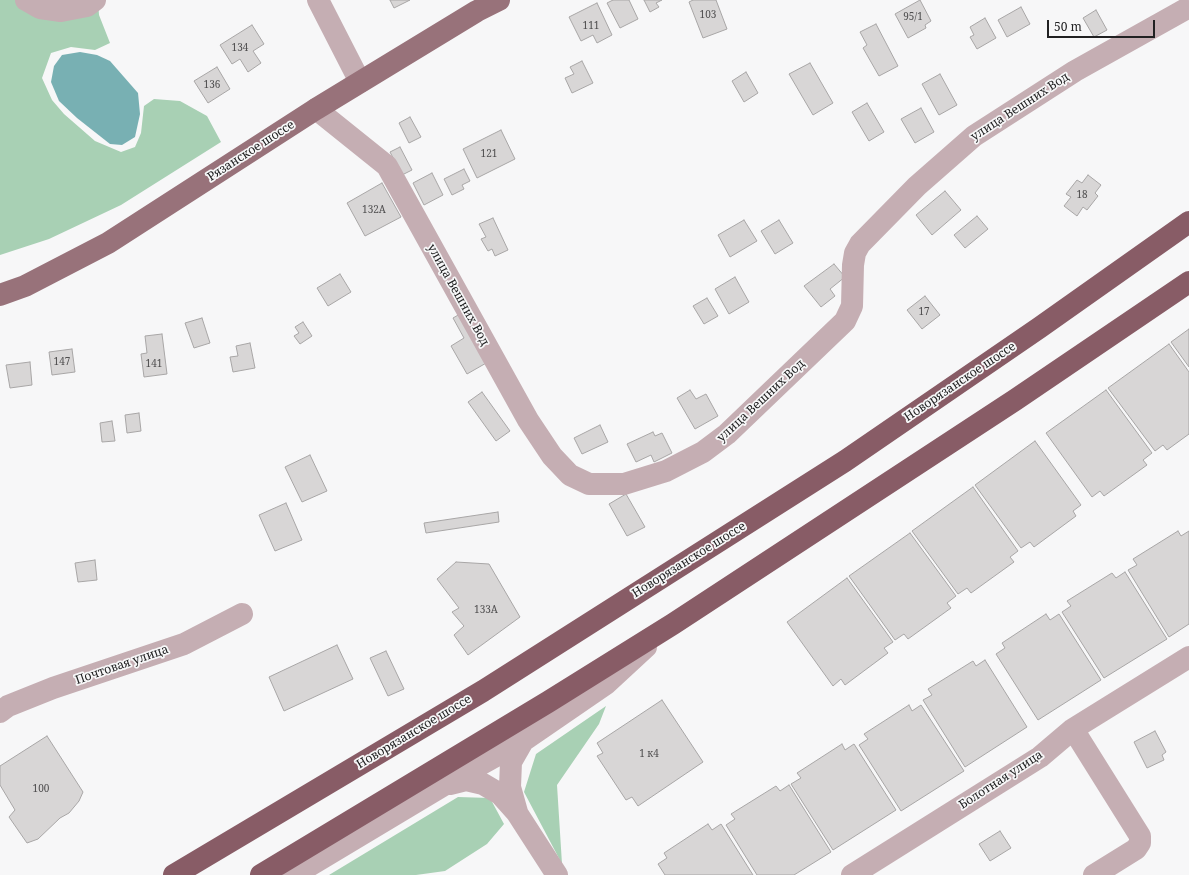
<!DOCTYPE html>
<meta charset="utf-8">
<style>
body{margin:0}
#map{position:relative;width:1189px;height:875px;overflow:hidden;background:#f7f7f8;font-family:"Noto Serif",serif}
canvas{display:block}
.scale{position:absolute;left:1047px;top:20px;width:108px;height:18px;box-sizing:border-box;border:2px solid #212122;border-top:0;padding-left:5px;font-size:12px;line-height:14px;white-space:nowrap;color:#212122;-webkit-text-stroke:3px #f7f7f8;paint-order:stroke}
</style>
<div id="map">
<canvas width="1189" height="875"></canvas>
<div class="scale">50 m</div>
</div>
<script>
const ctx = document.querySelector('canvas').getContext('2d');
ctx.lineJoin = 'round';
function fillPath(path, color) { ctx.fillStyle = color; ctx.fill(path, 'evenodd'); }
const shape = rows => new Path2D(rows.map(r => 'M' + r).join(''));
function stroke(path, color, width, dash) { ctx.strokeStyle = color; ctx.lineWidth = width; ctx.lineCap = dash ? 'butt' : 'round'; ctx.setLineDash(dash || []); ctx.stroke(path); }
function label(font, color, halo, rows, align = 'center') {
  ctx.font = font + ' "Noto Serif",serif'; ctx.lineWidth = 3.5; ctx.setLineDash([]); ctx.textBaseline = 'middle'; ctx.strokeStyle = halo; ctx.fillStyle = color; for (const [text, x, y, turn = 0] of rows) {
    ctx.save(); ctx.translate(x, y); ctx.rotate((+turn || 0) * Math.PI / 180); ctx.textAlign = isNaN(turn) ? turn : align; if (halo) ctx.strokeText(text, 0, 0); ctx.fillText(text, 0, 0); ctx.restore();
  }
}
const forest = shape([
 [0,0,98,0,99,15,110,43,95,50,71,47,51,53,42,78,52,100,64,114,95,141,121,152,135,147,141,133,144,106,154,99,180,101,207,116,221,142,121,205,49,239,0,255],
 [606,706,599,724,557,785,562,864,524,792,536,754],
 [458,797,490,798,504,824,487,844,445,871,416,875,329,875]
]);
const water = shape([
 [80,52,97,55,110,61,138,93,140,114,135,137,122,145,110,144,77,118,59,101,51,82,54,66,62,55]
]);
const building = shape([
 [390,0,410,0,394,8,390,0],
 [613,0,629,0,638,19,620,28,607,3,613,0],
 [644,0,662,0,656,3,659,7,650,12,644,0],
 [693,0,716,0,727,29,703,38,689,2,693,0],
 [920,0,931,21,925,25,926,28,908,38,895,14,920,0],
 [597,3,612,35,597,43,593,35,581,41,569,17,597,3],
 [1021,7,1030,24,1007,37,998,20,1021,7],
 [1096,10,1107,30,1094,37,1083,18,1096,10],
 [985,18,996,38,977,49,970,37,974,35,970,27,985,18],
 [876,24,898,66,879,76,863,48,867,45,860,32,876,24],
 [252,25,264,44,253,51,261,63,248,72,240,59,232,64,220,45,252,25],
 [582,61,593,83,572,93,565,78,574,74,570,67,582,61],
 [810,63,833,103,813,115,789,74,810,63],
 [217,67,230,89,208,103,194,81,217,67],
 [746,72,758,93,744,102,732,81,746,72],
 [940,74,957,105,939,115,922,84,940,74],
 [867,103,884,132,869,141,852,112,867,103],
 [921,108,934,132,915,143,901,119,921,108],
 [410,117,421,137,409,143,399,123,410,117],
 [501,130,515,159,477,178,463,149,501,130],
 [400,147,412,170,402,175,390,152,400,147],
 [464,169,470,181,462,185,464,189,452,195,444,179,464,169],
 [432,173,443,195,424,205,413,183,432,173],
 [1088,175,1101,185,1095,193,1098,196,1087,210,1083,207,1077,216,1064,206,1071,197,1066,194,1077,180,1082,183,1088,175],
 [382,183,401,217,365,236,347,203,382,183],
 [945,191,961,210,932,235,916,215,945,191],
 [977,216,988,229,965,248,954,235,977,216],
 [493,218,508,250,495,256,492,249,488,251,481,239,486,237,479,224,493,218],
 [744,220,757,241,730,257,718,235,744,220],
 [779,220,793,243,775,254,761,231,779,220],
 [834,264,845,277,830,289,835,296,821,307,804,286,834,264],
 [340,274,351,292,328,306,317,288,340,274],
 [735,277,749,302,729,314,715,289,735,277],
 [925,296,940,315,922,329,907,310,925,296],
 [707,298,718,316,704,324,693,306,707,298],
 [460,314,488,362,467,374,451,346,464,338,453,318,460,314],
 [202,318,210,343,194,348,185,323,202,318],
 [303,322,312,336,300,344,294,336,299,333,295,327,303,322],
 [1189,329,1189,367,1171,342,1189,329],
 [162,334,167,374,144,377,141,354,147,353,145,336,162,334],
 [250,343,255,368,233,372,230,357,238,356,236,346,250,343],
 [1169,344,1189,372,1189,434,1167,450,1163,445,1155,451,1108,388,1169,344],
 [72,349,75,372,52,375,49,352,72,349],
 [30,362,32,385,10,388,6,365,30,362],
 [690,390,696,399,706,394,718,416,695,429,677,398,690,390],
 [1106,390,1152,453,1143,460,1147,465,1104,496,1100,491,1092,497,1046,433,1106,390],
 [482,392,510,431,496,441,468,402,482,392],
 [139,413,141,431,127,433,125,415,139,413],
 [112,421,115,441,102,442,100,423,112,421],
 [600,425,608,442,582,454,574,438,600,425],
 [653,432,655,436,662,433,672,453,654,462,651,455,636,462,627,444,653,432],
 [1035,441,1081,505,1073,511,1076,516,1034,547,1030,542,1021,548,975,485,1035,441],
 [310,455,327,491,302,502,285,467,310,455],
 [973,487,1018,551,1010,557,1014,562,971,593,967,588,958,594,912,531,973,487],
 [626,494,645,527,627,536,609,504,626,494],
 [286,503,302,540,275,551,259,515,286,503],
 [498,512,499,522,426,533,424,523,498,512],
 [1178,531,1181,536,1189,531,1189,624,1169,637,1128,570,1137,565,1133,559,1178,531],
 [910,533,956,596,947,603,951,608,908,639,904,634,895,640,849,576,910,533],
 [95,560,97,580,78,582,75,563,95,560],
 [456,562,489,564,520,617,468,655,454,635,464,626,452,612,459,608,437,579,456,562],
 [1125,572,1167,639,1104,678,1062,612,1071,606,1067,601,1112,573,1116,578,1125,572],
 [847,578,893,642,884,648,888,653,845,685,841,679,833,686,787,622,847,578],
 [1046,614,1050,620,1059,614,1101,680,1038,720,996,654,1005,648,1002,643,1046,614],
 [337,645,353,679,284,711,269,677,337,645],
 [386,651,404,689,388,696,370,658,386,651],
 [985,660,1027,727,965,767,923,700,932,695,928,689,973,661,976,666,985,660],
 [662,700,703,762,638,806,632,797,626,800,597,756,603,753,597,743,662,700],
 [909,705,912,711,921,705,964,771,901,811,859,745,868,739,864,734,909,705],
 [1155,731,1166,752,1162,755,1164,760,1147,768,1134,742,1155,731],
 [47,736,83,792,79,801,69,813,60,818,38,839,27,843,9,817,15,810,0,785,0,766,47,736],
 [842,744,845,750,854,744,896,810,833,850,791,784,801,778,797,773,842,744],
 [789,785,831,852,794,875,757,875,726,825,735,819,731,814,776,786,780,791,789,785],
 [708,824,712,830,721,824,753,875,665,875,658,864,667,858,664,853,708,824],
 [1000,831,1011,848,990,861,979,844,1000,831]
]);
const minor = shape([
 [26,0,40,8,61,11,87,6,95,0],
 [318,0,360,82],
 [316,109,387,166,528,420,552,456,570,475,589,484,624,484,666,471,703,452,727,434,845,321,852,306,853,265,855,253,860,244,917,186,974,136,1075,71,1184,10],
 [0,712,8,706,53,688,184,644,242,614],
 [1073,729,1140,836,1140,843,1136,849,1094,875],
 [450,784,466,780,483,784,500,794,517,813,557,875],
 [517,812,510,787,511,762,523,741],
 [294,875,444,785,523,741,606,684,646,647],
 [852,875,1040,757,1073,729,1189,657]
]);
const major = shape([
 [0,295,25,286,108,243,316,109,477,11,499,0]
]);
const highway = shape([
 [174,875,483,691,845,461,1039,328,1189,222],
 [261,875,548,702,673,624,1015,400,1189,282]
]);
const numberNames = [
 ["103",708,15],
 ["95/1",913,17],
 ["111",591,26],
 ["134",240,48],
 ["136",212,85],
 ["121",489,154],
 ["18",1082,195],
 ["132А",374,210],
 ["17",924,312],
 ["147",62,362],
 ["141",154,364],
 ["133А",486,610],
 ["1 к4",649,754],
 ["100",41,789]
];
const streetNames = [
 ["улица Вешних Вод",1020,107,-33],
 ["Рязанское шоссе",251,151,-33],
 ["улица Вешних Вод",458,295,61],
 ["Новорязанское шоссе",960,382,-34],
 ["улица Вешних Вод",761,401,-43],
 ["Новорязанское шоссе",689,560,-32],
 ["Почтовая улица",122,665,-19],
 ["Новорязанское шоссе",414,732,-31],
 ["Болотная улица",1001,780,-33]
];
fillPath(forest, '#a8d0b4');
fillPath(water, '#78b0b3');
fillPath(building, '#d8d6d6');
stroke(building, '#a8a6a6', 1);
stroke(minor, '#c5aeb3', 22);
stroke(major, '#98727a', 22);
stroke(highway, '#885c66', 22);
label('10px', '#4f4e4f', null, numberNames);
label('12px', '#212122', '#f7f7f8', streetNames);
</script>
